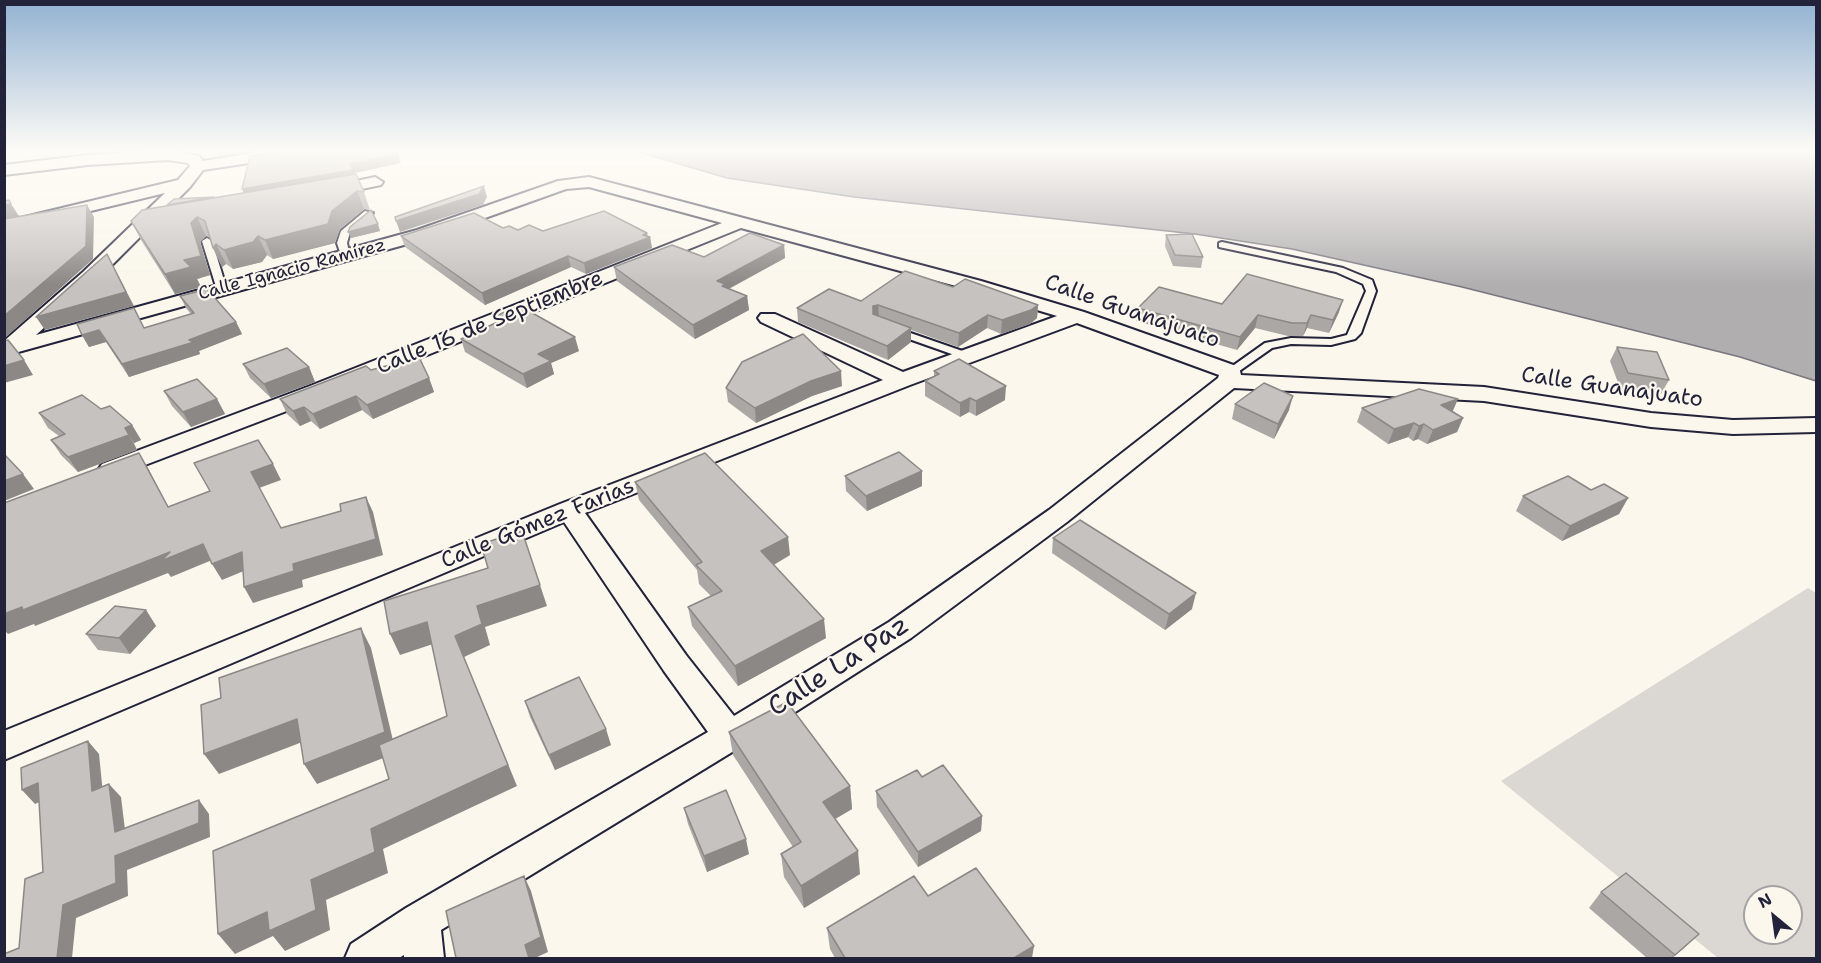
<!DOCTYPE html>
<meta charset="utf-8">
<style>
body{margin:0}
#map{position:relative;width:1821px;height:963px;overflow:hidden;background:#fbf7ec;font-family:"Shantell Sans",sans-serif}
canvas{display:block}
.frame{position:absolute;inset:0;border:6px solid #22223b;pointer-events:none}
.north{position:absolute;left:1743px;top:885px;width:60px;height:60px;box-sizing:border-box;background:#fbf7ec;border:2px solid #a4a2a5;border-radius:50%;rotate:331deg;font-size:16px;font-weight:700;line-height:24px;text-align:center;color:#22223b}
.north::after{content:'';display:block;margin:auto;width:21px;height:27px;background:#22223b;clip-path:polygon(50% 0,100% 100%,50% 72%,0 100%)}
</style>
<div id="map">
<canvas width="1821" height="963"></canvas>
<div class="frame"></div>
<div class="north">N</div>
</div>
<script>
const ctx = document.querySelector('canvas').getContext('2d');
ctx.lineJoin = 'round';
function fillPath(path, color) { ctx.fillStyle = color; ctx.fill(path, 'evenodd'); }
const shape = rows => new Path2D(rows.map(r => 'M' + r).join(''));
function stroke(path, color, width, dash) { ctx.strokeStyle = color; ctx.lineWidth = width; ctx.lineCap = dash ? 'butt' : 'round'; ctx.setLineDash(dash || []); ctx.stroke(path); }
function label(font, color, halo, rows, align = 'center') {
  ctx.font = font + ' "Shantell Sans",sans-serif'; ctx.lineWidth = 4.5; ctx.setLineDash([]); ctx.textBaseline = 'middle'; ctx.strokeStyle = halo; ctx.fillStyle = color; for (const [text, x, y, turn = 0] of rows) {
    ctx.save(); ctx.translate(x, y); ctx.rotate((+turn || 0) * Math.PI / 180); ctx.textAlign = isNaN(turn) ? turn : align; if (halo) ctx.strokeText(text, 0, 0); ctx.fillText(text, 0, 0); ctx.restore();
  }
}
const green = shape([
 [1808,588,1816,593,1816,958,1718,958,1501,781],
 [1755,897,1791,897,1791,933,1755,933]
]);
const water = shape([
 [632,150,1816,150,1816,381,1740,357,1462,287,1292,249,1195,234,854,197,727,178,632,150]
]);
const service = shape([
 [365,211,373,213,350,232,347,243,350,256,342,258,337,243,341,231,365,211],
 [207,238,212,241,227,290,226,292,222,293,217,290,202,241,207,238],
 [1222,242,1343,268,1372,280,1376,291,1361,333,1355,339,1331,345,1291,344,1272,348,1235,374,1227,374,1225,372,1227,370,1265,343,1291,338,1331,339,1347,335,1366,291,1363,284,1336,272,1219,247,1219,243,1222,242],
 [896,328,971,354,973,356,967,359,963,358,892,333,890,331,896,328]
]);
const minor = shape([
 [168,150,199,156,203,161,271,150,309,150,302,155,203,170,190,187,97,280,36,335,417,230,558,181,589,177,981,281,1084,312,1239,367,1241,375,1484,387,1651,413,1733,420,1816,418,1816,432,1733,434,1651,427,1484,401,1234,388,1067,522,911,638,742,746,441,930,444,958,404,958,404,955,399,958,345,958,351,944,406,908,708,732,664,671,564,522,4,760,4,731,560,504,883,380,761,322,758,318,761,314,775,314,903,372,1057,316,967,289,741,228,326,396,111,478,102,476,98,470,102,464,310,386,722,223,589,187,566,189,429,238,4,356,4,341,83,272,165,193,4,232,4,222,178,180,190,166,188,163,168,160,88,165,4,175,4,165,88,155,168,150],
 [1077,323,1219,375,1218,378,1049,510,889,622,734,716,686,655,585,513,910,385,1077,323],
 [375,177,383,182,381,185,328,196,320,191,322,188,375,177]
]);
const wall = shape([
 [101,150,128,150,102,152],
 [401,163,354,173,364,192,370,210,380,231,351,238,370,210,364,209,340,229,335,243,273,259,267,255,262,262,233,269,226,264,222,267,213,248,210,238,206,236,200,242,210,275,197,279,201,287,175,294,141,240,131,221,215,198],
 [503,228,648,237,650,237,652,248,586,274,571,267,485,305,405,247,401,236],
 [1166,235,1203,257,1201,268,1173,266,1165,246],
 [784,245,785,258,729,289,747,296,749,310,695,339,617,281,614,267,704,257],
 [953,287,1038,305,1037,318,1030,324,1001,334,987,328,958,347,911,330,911,342,888,360,798,322,797,308,861,301],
 [180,296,236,322,242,334,199,351,200,354,129,377,106,342,89,347,82,335,145,328,191,314,186,308],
 [1222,304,1339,312,1329,333,1307,328,1303,336,1288,336,1255,328,1237,350,1136,321,1138,308],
 [495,316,579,351,551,363,554,374,527,388,465,352,461,339,497,322],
 [1617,347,1669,380,1661,394,1620,388,1610,361],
 [243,364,309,367,315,382,271,398,250,378],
 [371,370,429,378,434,392,373,419,362,410,320,429,311,421,300,426,287,414,280,399],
 [934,371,1005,400,976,416,969,412,960,417,925,396,925,381,934,377],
 [842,386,812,396,756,423,728,402,726,388],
 [164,391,217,399,225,414,191,427,172,406],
 [1235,404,1289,410,1274,439,1232,419],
 [1362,408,1453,411,1463,418,1457,432,1427,444,1418,439,1413,441,1408,437,1388,444,1357,422],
 [101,409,132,425,141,440,134,443,137,450,78,472,61,455,51,440,59,436,48,428,39,413],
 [845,476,922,486,867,511,846,491],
 [635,482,790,555,774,565,826,638,738,686,692,626,688,607,711,596,699,584,697,570,639,500],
 [1591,490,1628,498,1619,514,1562,541,1516,511,1523,496],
 [1053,538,1192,609,1165,630,1052,553],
 [146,610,156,626,130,654,98,650,86,634],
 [525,701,611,745,555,770,530,717],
 [729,732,850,786,852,809,835,819,860,874,804,908,784,877,781,854,793,847,733,755],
 [922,777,982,816,981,831,918,867,877,807,876,791],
 [684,808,749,854,707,872,688,824],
 [1601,892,1684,948,1672,958,1647,958,1589,908],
 [928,896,1032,958,835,958,830,949,827,928]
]);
const shadedWall = shape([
 [216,150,255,150,219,156],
 [398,155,401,163,354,173,356,178,246,198,242,189,350,164],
 [484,186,487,197,483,205,400,232,396,221],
 [357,191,364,209,340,229,335,243,273,259,265,240,332,211],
 [11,204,19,216,4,220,4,205],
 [87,205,94,217,93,259,4,339,4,316],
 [197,217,206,236,200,242,210,275,197,279,201,287,175,294,165,274,191,223],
 [378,224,380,231,351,238,348,232],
 [647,233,648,238,650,237,652,248,586,274,584,263],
 [258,236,267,255,262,262,233,269,224,250],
 [216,244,226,264,222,267,213,248],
 [784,245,785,258,726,290,717,281],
 [107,254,134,306,45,330,36,317,126,292],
 [568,256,571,267,485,305,482,293],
 [747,296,749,310,695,339,693,325],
 [1343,300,1339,312,1329,333,1333,320],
 [878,305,879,319,873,320,873,306],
 [1038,305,1037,318,1030,324,1001,334,1002,320],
 [988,315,987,328,958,347,959,333],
 [1258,315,1255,328,1237,350,1240,337],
 [1311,315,1307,328,1303,336,1307,323],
 [236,322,242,334,199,351,200,354,129,377,122,364],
 [911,328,911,342,888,360,887,346],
 [99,330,106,342,89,347,82,335],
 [575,337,579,351,551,363,554,374,527,388,523,374,538,354],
 [24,360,33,375,4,383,4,366],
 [309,367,315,382,271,398,264,384],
 [841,371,842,386,812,396,756,423,755,408,811,381],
 [429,378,434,392,373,419,367,405],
 [1006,386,1005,400,976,416,976,401],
 [356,396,362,410,320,429,313,414],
 [1293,396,1289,410,1274,439,1278,424],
 [970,398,969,412,960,417,960,403],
 [217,399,225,414,191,427,183,412],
 [1458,399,1452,413,1441,405],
 [304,407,311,421,300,426,293,411],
 [1463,418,1457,432,1427,444,1433,430],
 [1414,423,1408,437,1388,444,1394,429],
 [1424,424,1418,439,1413,441,1419,426],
 [132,425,141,440,134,443,125,428],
 [129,435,137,450,78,472,68,457],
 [139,453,148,468,177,523,168,507],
 [273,464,281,480,259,488,251,472],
 [922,471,922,486,867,511,866,496],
 [23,474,34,489,4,501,4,481],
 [366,497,373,512,383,555,302,580,303,587,253,603,244,587,293,564],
 [1628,498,1619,514,1562,541,1570,526],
 [788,537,790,555,764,570,761,551],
 [203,544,212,560,171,577,168,573,35,626,34,624,8,634,4,630,4,614,170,552],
 [242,552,251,568,222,580,212,564],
 [540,585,547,606,485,627,490,645,464,657,517,786,383,849,388,873,326,900,330,930,285,951,273,936,235,954,218,934,267,912,311,880,371,829,508,765,455,636,477,606],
 [1196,593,1192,609,1165,630,1169,614],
 [146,610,156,626,130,654,119,638],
 [824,619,826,638,738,686,735,666],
 [427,622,436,643,400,655,390,634],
 [361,628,371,648,396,753,317,784,304,764],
 [297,719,310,739,219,774,204,754],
 [606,729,611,745,555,770,549,755],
 [88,741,99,754,104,804,92,791],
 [38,783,51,797,35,804,22,790],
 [109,784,121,797,127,846,115,832],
 [850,786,852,809,825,825,823,802],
 [199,800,209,814,210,837,127,870,128,896,76,918,72,958,57,958,63,905,115,856],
 [982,816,981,831,918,867,918,852],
 [746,839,749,854,707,872,704,856],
 [858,851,860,874,804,908,801,886],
 [524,876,531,891,548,952,535,958,529,958,525,945],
 [1699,934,1684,948,1672,958,1671,958],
 [1034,946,1032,958,1014,958]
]);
const building = shape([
 [291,150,397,150,398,155,350,164,353,170,242,189,250,156,291,150],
 [356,174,364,192,357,191,332,211,328,224,265,240,258,236,253,242,224,250,216,244,213,248,205,221,197,217,191,223,201,256,184,260,191,267,165,274,131,221,142,210,356,174],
 [484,186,479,194,396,221,395,217,484,186],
 [214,197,167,205,174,199,214,197],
 [9,200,11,204,4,205,4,201,9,200],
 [87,205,86,246,4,316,4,219,87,205],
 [371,210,378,224,348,232,350,227,371,210],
 [604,211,647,233,643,235,650,237,584,263,568,256,482,293,401,236,474,213,503,228,509,226,518,230,529,225,543,231,604,211],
 [750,233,784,245,717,281,725,284,722,286,747,296,693,325,614,267,672,245,704,257,750,233],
 [1192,234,1203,257,1175,255,1166,235,1192,234],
 [107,254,126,292,36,317,91,268,107,254],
 [905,271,953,287,965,279,1038,305,1031,310,1002,320,988,315,959,333,878,305,873,306,873,314,911,328,887,346,797,308,829,289,861,301,905,271],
 [1247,274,1343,300,1333,320,1311,315,1307,323,1292,323,1258,315,1240,337,1138,308,1159,287,1222,304,1247,274],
 [207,289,236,322,189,340,194,342,122,364,99,330,82,335,77,324,134,308,144,328,194,313,180,296,207,289],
 [520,306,575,337,538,354,551,361,523,374,461,339,502,320,495,316,520,306],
 [803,334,841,371,811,381,755,408,726,388,742,362,803,334],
 [8,340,24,360,4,366,4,341,8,340],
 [1617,347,1657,352,1669,380,1628,373,1617,347],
 [287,348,309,367,264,384,243,364,287,348],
 [419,357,429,378,367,405,356,396,313,414,304,407,293,411,280,399,366,366,371,370,419,357],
 [959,359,1006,386,976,401,970,398,960,403,925,381,939,374,934,371,959,359],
 [197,379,217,399,183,412,164,391,197,379],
 [1264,383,1293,396,1278,424,1235,404,1264,383],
 [1419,389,1458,399,1441,405,1463,418,1433,430,1424,424,1419,426,1414,423,1394,429,1362,408,1419,389],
 [82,395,101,409,110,406,132,425,125,428,129,435,68,457,51,440,65,434,39,413,82,395],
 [258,440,273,464,251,472,281,528,341,511,340,504,366,497,376,539,293,564,294,571,244,587,242,552,212,564,203,544,161,561,170,552,23,610,22,607,4,614,4,503,139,453,168,507,210,491,194,463,258,440],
 [899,452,922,471,866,496,845,476,899,452],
 [705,453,788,537,761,551,824,619,735,666,688,607,722,591,696,565,702,562,635,482,705,453],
 [4,454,23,474,4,481,4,454],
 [1568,476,1591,490,1604,484,1628,498,1570,526,1523,496,1568,476],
 [1080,520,1196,593,1169,614,1053,538,1080,520],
 [522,531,540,585,477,606,482,624,455,636,508,765,371,829,375,852,311,880,316,910,269,931,267,912,218,934,213,851,389,779,379,745,447,716,427,622,390,634,384,601,488,568,481,544,522,531],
 [115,606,146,610,119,638,86,634,115,606],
 [361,628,385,732,304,764,297,719,204,754,201,705,221,698,219,678,361,628],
 [579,677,606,729,549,755,525,701,579,677],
 [787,702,850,786,823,802,858,851,801,886,781,854,801,842,729,732,787,702],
 [88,741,92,791,109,784,115,832,199,800,199,823,115,856,116,883,63,905,57,958,4,958,4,954,19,948,25,879,43,872,38,783,22,790,21,768,88,741],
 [943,765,982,816,918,852,876,791,917,770,922,777,943,765],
 [726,790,746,839,704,856,684,808,726,790],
 [976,868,1034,946,1014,958,845,958,827,928,914,876,928,896,976,868],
 [1626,873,1699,934,1675,955,1601,892,1626,873],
 [524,876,541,937,525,945,529,958,456,958,446,911,524,876]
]);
const farStreetnames = [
 ["Calle Ignacio Ramírez",292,270,-15]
];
const streetNames = [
 ["Calle Guanajuato",1132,312,19],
 ["Calle 16 de Septiembre",490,323,-22],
 ["Calle Guanajuato",1612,388,8],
 ["Calle Gómez Farias",538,524,-22]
];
const nearStreetnames = [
 ["Calle La Paz",839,667,-33]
];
fillPath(green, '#dbd8d3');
fillPath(water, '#b1aeb0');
stroke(water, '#787681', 1.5);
stroke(service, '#22223b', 4);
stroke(minor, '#22223b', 4);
fillPath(service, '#fbf7ec');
fillPath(minor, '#fbf7ec');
fillPath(wall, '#aaa7a5');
fillPath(shadedWall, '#8b8886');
fillPath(building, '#c6c2c0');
stroke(building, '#8b8886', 1.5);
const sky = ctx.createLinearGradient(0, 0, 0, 285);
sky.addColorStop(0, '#92b2d2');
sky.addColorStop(0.53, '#fdfbf6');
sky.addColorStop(1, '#fdfbf600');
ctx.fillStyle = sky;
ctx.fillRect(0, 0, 1821, 285);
label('18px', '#22223b', '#fbf7ec', farStreetnames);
label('22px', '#22223b', '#fbf7ec', streetNames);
label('27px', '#22223b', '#fbf7ec', nearStreetnames);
</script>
